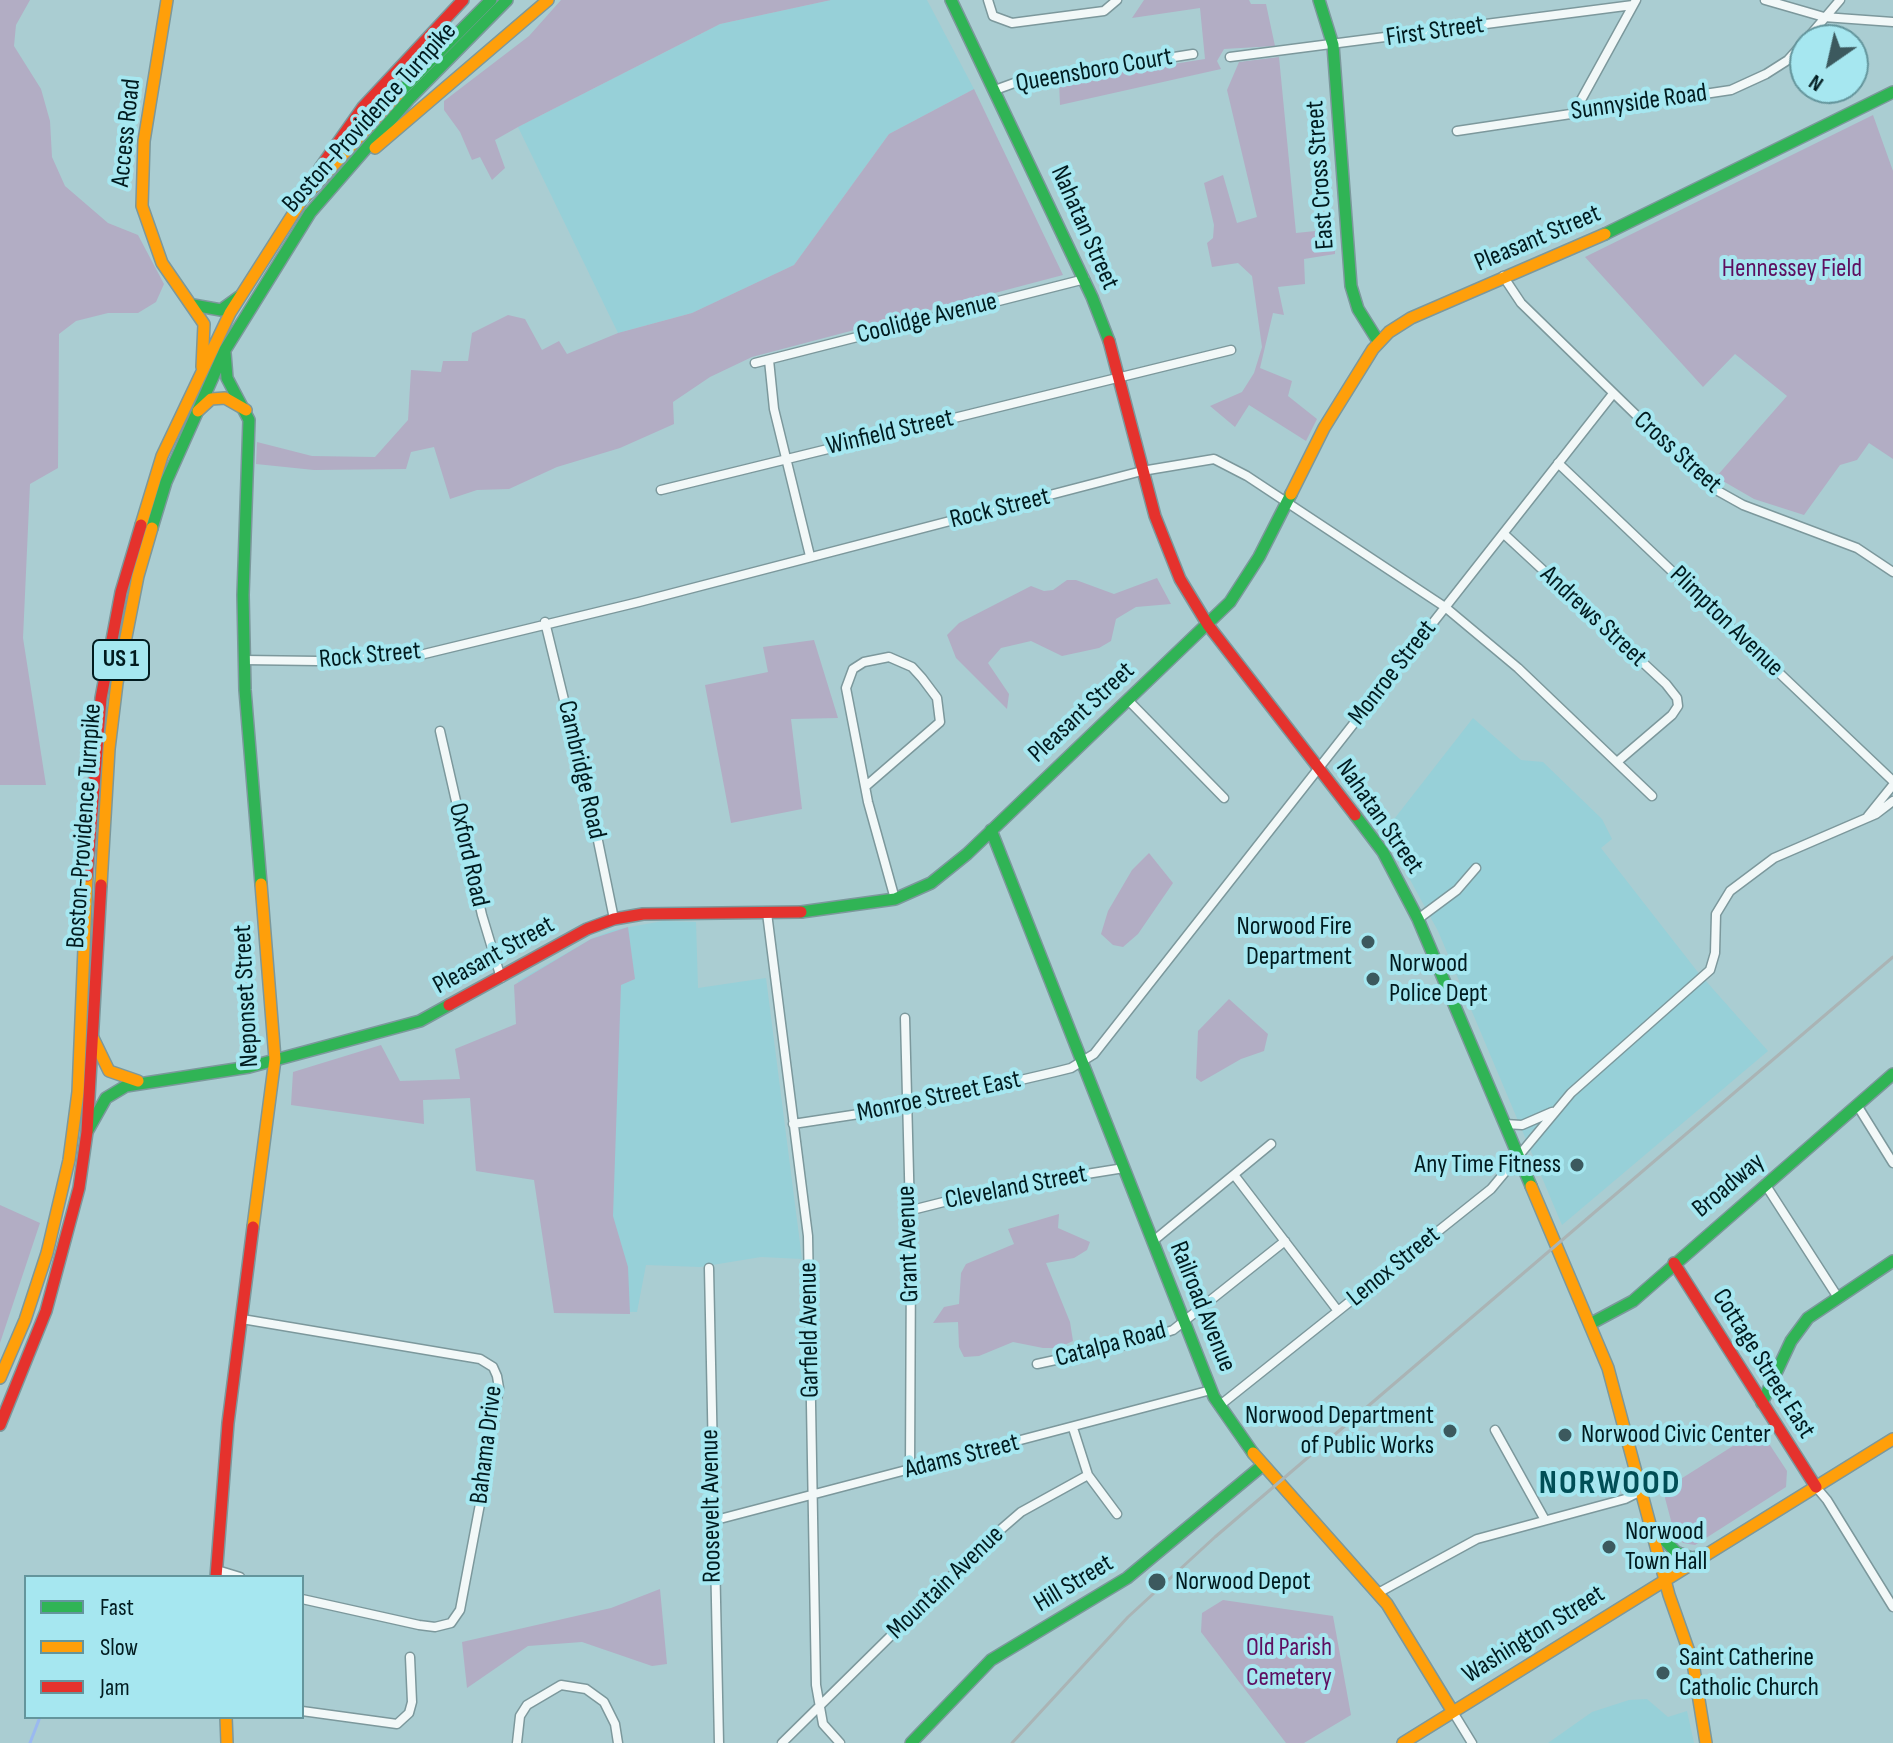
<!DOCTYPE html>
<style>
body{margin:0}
#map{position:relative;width:1893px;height:1743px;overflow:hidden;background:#aacdd2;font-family:"Sofia Sans Condensed",sans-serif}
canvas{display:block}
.legend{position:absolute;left:24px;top:1575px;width:280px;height:144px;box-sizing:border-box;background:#a6e7f0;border:2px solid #64959c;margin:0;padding:10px 14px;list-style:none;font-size:24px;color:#011b1f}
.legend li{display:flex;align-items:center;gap:16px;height:40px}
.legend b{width:40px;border:2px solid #64959c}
.north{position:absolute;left:1789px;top:24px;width:80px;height:80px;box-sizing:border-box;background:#a6e7f0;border:2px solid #64959c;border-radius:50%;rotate:214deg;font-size:22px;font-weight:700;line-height:32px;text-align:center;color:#011b1f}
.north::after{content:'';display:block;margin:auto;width:28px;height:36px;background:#3c595e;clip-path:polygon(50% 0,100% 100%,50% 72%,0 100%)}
</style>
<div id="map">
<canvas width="1893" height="1743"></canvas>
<ul class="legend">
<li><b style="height:10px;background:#30b455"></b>Fast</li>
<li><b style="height:10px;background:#ff9f0a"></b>Slow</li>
<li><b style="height:10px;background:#e5322d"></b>Jam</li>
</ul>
<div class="north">N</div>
</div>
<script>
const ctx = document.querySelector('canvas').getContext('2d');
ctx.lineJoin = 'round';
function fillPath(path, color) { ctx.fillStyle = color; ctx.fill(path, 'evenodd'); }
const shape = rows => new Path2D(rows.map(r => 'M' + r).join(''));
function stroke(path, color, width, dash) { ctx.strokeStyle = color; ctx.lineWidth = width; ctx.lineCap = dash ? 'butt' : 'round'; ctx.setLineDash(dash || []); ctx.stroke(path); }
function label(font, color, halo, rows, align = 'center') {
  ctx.font = font + ' "Sofia Sans Condensed",sans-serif'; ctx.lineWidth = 8; ctx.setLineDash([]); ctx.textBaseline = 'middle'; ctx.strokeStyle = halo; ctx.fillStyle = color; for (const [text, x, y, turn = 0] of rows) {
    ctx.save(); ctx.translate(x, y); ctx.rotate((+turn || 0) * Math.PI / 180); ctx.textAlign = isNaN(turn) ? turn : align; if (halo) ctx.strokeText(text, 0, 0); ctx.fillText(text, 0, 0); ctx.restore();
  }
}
const built = shape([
 [831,0,927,0,974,89,889,134,794,265,692,313,618,333,518,127,720,24],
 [1473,718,1521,760,1543,762,1602,819,1612,839,1601,848,1697,971,1768,1051,1562,1225,1438,931,1384,832],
 [663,921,696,922,698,988,766,978,802,1259,761,1257,700,1267,646,1265,637,1312,556,1310,518,981,591,939,613,930],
 [1647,1699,1668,1717,1687,1711,1694,1743,1548,1743,1592,1712,1629,1700]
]);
const green = shape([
 [0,0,30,0,16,25,14,46,41,89,50,121,52,157,65,186,108,223,138,235,164,284,156,302,138,313,108,313,76,321,59,334,58,468,30,484,23,638,46,785,0,785],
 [561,0,831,0,720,24,518,127,495,140,505,168,492,180,480,157,472,160,460,132,444,110,444,101,529,36],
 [1144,0,1249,0,1251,4,1266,4,1275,46,1224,49,1217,61,1221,69,1060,105,1059,82,1205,59,1200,8,1132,18],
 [1279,57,1296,233,1335,229,1335,254,1304,259,1305,284,1278,287,1284,315,1273,313,1260,368,1292,381,1288,396,1317,419,1306,441,1249,405,1235,427,1210,406,1242,392,1254,373,1262,347,1252,276,1238,263,1212,267,1207,243,1213,238,1214,225,1204,183,1223,175,1237,223,1257,217,1227,90,1239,62],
 [974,89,1063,275,752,357,710,377,673,402,674,424,620,448,557,467,509,489,477,490,450,499,434,447,411,452,406,469,314,470,256,464,257,442,312,456,375,457,408,420,411,370,441,372,443,361,468,361,472,333,508,315,525,319,542,350,559,341,567,354,618,333,692,313,794,265,889,134],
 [1873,115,1893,171,1893,459,1869,443,1857,460,1840,465,1804,515,1754,499,1716,477,1787,396,1735,354,1703,387,1585,257],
 [1157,578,1171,604,1136,607,1116,619,1111,641,1099,648,1062,656,1031,641,1001,648,988,663,1009,694,1007,709,956,658,947,635,959,623,1031,586,1044,591,1053,590,1067,580,1076,580,1114,594],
 [814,640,838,718,791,719,802,809,731,823,705,685,768,672,763,647],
 [1149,853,1173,883,1138,934,1123,947,1113,945,1101,934,1108,911,1132,870],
 [628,927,635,979,621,985,613,1216,628,1267,630,1314,554,1313,534,1180,476,1171,470,1098,423,1100,424,1124,291,1105,293,1072,381,1045,400,1081,460,1079,455,1049,516,1024,514,985,591,939],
 [1229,999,1268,1034,1264,1051,1241,1059,1201,1082,1196,1078,1198,1031],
 [0,1205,40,1223,0,1343],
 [1059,1214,1058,1228,1090,1242,1087,1250,1074,1258,1046,1263,1070,1322,1073,1341,1058,1348,1043,1348,1013,1342,979,1356,964,1357,959,1347,958,1322,933,1323,944,1307,959,1304,961,1273,966,1264,1014,1244,1008,1229],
 [1762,1433,1787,1471,1786,1487,1695,1545,1683,1543,1674,1532,1665,1498,1668,1487,1752,1434],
 [660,1589,667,1664,652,1666,582,1642,528,1646,467,1688,462,1642,611,1608],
 [1223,1600,1333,1616,1351,1715,1304,1743,1286,1743,1201,1632,1202,1613]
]);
const stream = shape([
 [30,1743,40,1717]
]);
const street = shape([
 [988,0,993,16,1012,23,1104,11,1117,0],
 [1765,0,1824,17,1893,22],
 [1806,40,1840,0],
 [1230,57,1633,5],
 [995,90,1017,82,1193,54],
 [1575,111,1636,0],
 [1457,131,1731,90,1766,74,1788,60,1805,41],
 [1503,276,1521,303,1709,486,1743,505,1857,548,1893,572],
 [769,360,774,409,810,556],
 [755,363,1085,279],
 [1558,463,1893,781],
 [661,490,1231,350],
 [1504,534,1666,684,1677,698,1678,706,1672,715,1617,762],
 [545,622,596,831,614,919],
 [244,660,318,661,420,655,639,602,1142,471,1214,459,1247,476,1445,607,1518,668,1652,796],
 [1128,700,1224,798],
 [440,731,482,915,501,978],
 [866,786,940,722,937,698,922,678,912,667,889,657,864,662,853,669,846,688,868,802,895,899],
 [1868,816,1893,785],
 [767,913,808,1236,816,1685,823,1724,840,1743],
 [1418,919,1457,890,1476,868],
 [905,1018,911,1253,910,1470],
 [1857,1105,1893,1163],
 [793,1124,905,1107,1055,1072,1071,1068,1094,1054,1612,395],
 [1505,1124,1522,1125,1552,1112],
 [1235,1176,1338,1311],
 [1765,1184,1837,1296],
 [908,1211,999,1188,1124,1168],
 [1152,1242,1271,1144],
 [709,1268,719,1743],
 [242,1319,480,1359,493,1367,497,1376,499,1388,483,1488,460,1610,451,1623,435,1627,419,1625,302,1599],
 [1037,1364,1134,1343,1173,1330,1285,1241],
 [1219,1406,1491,1189,1571,1093,1710,970,1715,953,1716,914,1730,891,1774,858,1876,814,1893,801],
 [1495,1430,1545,1520],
 [1088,1475,1117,1514],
 [1816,1487,1827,1500,1893,1607],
 [712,1521,1211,1390],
 [217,1570,240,1577],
 [1378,1593,1477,1539,1625,1499,1643,1490],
 [302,1711,397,1724,409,1713,412,1702,410,1657],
 [1453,1712,1472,1743],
 [517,1743,520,1716,527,1705,561,1685,586,1689,604,1702,615,1724,618,1743],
 [782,1743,984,1544,1021,1512,1088,1475,1073,1428]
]);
const fast = shape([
 [951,0,1092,297,1109,341],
 [1319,0,1333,45,1351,286,1358,309,1378,341],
 [399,93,491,0],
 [1605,234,1893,92],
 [193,305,221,310,239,297],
 [225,353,227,378,249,420,243,595,245,690,261,884],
 [152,528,166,482,225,350,310,213,410,98,507,0],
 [1355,815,1383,852,1418,919,1531,1186],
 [991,830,1214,1397,1253,1453],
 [801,912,895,899,931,883,967,854,1230,602,1259,557,1291,494],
 [88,1130,106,1098,126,1086,249,1067,420,1021,449,1005],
 [1590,1324,1633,1301,1893,1074],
 [1762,1403,1791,1341,1808,1318,1893,1261],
 [1656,1531,1676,1552,1691,1558,1700,1557],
 [911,1743,991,1660,1127,1578,1263,1465]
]);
const slow = shape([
 [167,0,144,141,142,206,162,263,204,324,202,367],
 [375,148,548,0],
 [198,411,211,399,225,398,246,410],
 [1291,494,1324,428,1373,349,1389,332,1411,318,1605,234],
 [141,525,162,456,230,313,302,200,399,93],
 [101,885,109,749,117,683,138,576,152,528],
 [93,1038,109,1071,138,1081],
 [1531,1186,1608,1368,1669,1595,1693,1663,1706,1743],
 [253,1227,275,1059,261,884],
 [0,1378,25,1320,47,1253,69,1160,78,1092,87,876],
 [1253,1453,1387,1604,1453,1712],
 [226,1717,227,1743],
 [1403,1743,1893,1439]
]);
const jam = shape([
 [320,168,363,107,463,0],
 [1109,341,1155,516,1180,579,1208,625,1355,815],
 [87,876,101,698,121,592,141,525],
 [449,1005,587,929,614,919,643,914,801,912],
 [1674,1263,1816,1487],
 [0,1425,46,1311,79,1188,87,1132,101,885],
 [216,1577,228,1423,253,1227]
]);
const rail = shape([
 [1012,1743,1128,1617,1215,1537,1893,957]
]);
const markers = [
 [1368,942,8,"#3c595e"],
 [1373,979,8,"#3c595e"],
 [1577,1165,8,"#3c595e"],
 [1450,1431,8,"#3c595e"],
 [1565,1435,8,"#3c595e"],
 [1609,1547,8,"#3c595e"],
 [1157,1582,10,"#3c595e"],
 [1663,1673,8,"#3c595e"]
];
const shields = [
 [121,660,56]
];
const shieldNames = [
 ["US 1",121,660]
];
const streetNames = [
 ["First Street",1435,32,-8],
 ["Queensboro Court",1094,71,-10],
 ["Sunnyside Road",1639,103,-8],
 ["Boston-Providence Turnpike",370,118,-48],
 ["Access Road",127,133,-84],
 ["East Cross Street",1321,175,-94],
 ["Nahatan Street",1084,228,66],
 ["Pleasant Street",1538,239,-23],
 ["Coolidge Avenue",927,319,-14],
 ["Winfield Street",890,433,-13],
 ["Cross Street",1677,453,42],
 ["Rock Street",1000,509,-14],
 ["Andrews Street",1593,617,43],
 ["Plimpton Avenue",1726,622,44],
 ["Rock Street",370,656,-5],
 ["Monroe Street",1393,673,-52],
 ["Pleasant Street",1082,713,-43],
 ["Cambridge Road",581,770,77],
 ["Nahatan Street",1379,817,55],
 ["Boston-Providence Turnpike",85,826,-86],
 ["Oxford Road",468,855,77],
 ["Pleasant Street",494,956,-29],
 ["Neponset Street",247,996,-93],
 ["Monroe Street East",939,1097,-12],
 ["Broadway",1729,1186,-40],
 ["Cleveland Street",1016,1188,-11],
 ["Grant Avenue",909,1244,-92],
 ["Lenox Street",1394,1267,-39],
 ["Railroad Avenue",1202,1307,68],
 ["Garfield Avenue",810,1330,-91],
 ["Catalpa Road",1111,1345,-15],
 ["Cottage Street East",1763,1364,58],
 ["Bahama Drive",487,1445,-83],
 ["Adams Street",962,1457,-14],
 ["Roosevelt Avenue",712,1506,-91],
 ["Mountain Avenue",946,1583,-44],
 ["Hill Street",1074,1584,-31],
 ["Washington Street",1534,1635,-32]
];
const parkNames = [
 ["Hennessey Field",1792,269],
 ["Old Parish",1289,1648],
 ["Cemetery",1289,1678]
];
const poiNames = [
 ["Norwood Fire",1352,927,"right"],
 ["Department",1352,957,"right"],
 ["Norwood",1389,964],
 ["Police Dept",1389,994],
 ["Any Time Fitness",1561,1165,"right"],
 ["Norwood Department",1434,1416,"right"],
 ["of Public Works",1434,1446,"right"],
 ["Norwood Civic Center",1581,1435],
 ["Norwood",1625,1532],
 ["Town Hall",1625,1562],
 ["Norwood Depot",1175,1582],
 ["Saint Catherine",1679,1658],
 ["Catholic Church",1679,1688]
];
const districtNames = [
 ["NORWOOD",1610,1484]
];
fillPath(built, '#97d0d8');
fillPath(green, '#b2adc4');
stroke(stream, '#9ab9f0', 3);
stroke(street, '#7c989c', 11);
stroke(fast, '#7c989c', 14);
stroke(slow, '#7c989c', 14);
stroke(jam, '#7c989c', 14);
stroke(street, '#f2f8f8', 8);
stroke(fast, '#30b455', 11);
stroke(slow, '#ff9f0a', 11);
stroke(jam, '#e5322d', 11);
stroke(rail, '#aab4b5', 3);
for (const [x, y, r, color] of markers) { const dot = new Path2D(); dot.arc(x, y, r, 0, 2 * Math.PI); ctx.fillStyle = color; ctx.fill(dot); stroke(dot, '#a6e7f0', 3); }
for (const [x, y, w] of shields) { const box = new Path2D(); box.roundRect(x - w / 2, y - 20, w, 40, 6); ctx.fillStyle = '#a6e7f0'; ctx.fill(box); stroke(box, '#011b1f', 2); }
label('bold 24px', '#011b1f', null, shieldNames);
label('26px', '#011b1f', '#a6e7f0', streetNames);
label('26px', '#5e0f60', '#a6e7f0', parkNames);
label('26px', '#011b1f', '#a6e7f0', poiNames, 'left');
ctx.letterSpacing = '2px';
label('bold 34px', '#004e56', '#a6e7f0', districtNames);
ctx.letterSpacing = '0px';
</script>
